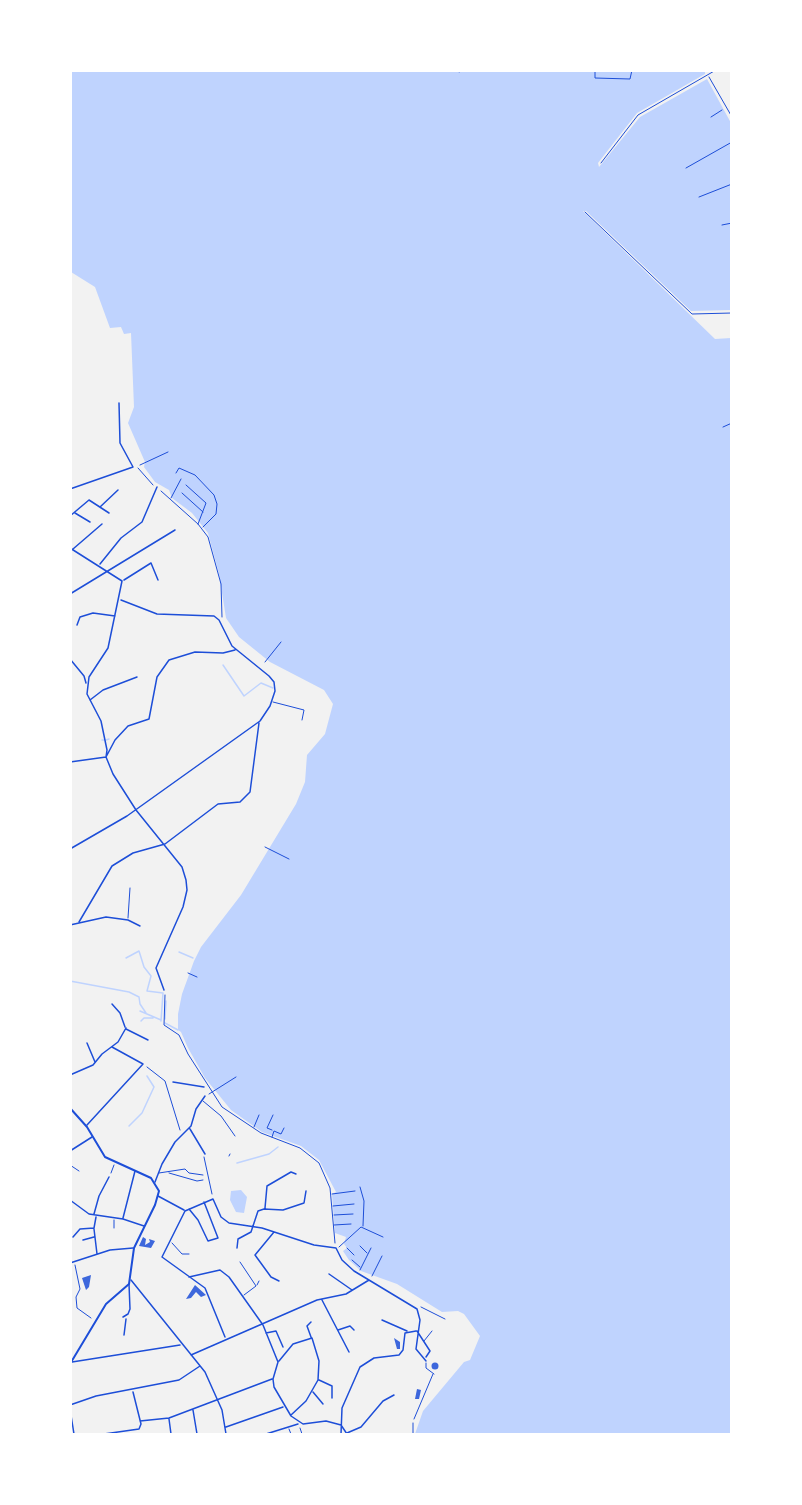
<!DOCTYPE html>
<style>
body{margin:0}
#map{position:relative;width:802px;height:1505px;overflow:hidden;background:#f2f2f2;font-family:Helvetica,sans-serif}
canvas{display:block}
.frame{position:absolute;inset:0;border:72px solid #fff;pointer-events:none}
</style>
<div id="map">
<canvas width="802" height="1505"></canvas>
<div class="frame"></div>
</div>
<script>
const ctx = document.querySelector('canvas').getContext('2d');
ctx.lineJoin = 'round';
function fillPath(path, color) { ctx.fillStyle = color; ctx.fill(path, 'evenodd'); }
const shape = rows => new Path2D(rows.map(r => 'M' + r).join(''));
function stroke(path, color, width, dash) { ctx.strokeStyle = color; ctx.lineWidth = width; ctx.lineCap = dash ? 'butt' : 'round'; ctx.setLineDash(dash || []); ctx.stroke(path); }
const water = shape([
 [70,71,705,71,705,74,637,113,598,163,599,167,640,117,707,79,731,123,731,310,691,311,586,211,583,211,715,339,731,338,731,1434,415,1434,423,1411,464,1362,470,1360,480,1336,464,1314,458,1311,442,1312,397,1284,361,1271,349,1260,343,1251,347,1248,344,1244,346,1237,335,1233,332,1194,336,1192,319,1160,301,1146,262,1132,231,1110,205,1078,188,1048,181,1032,178,1030,178,1014,182,994,194,961,201,947,241,895,296,804,305,782,307,755,325,734,333,704,324,690,270,662,239,637,226,618,219,574,208,533,192,513,172,498,169,490,155,482,144,467,145,462,128,423,134,407,131,333,124,334,121,327,110,328,95,287,71,272],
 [241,1190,247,1197,244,1213,236,1212,230,1200,231,1191]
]);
const stream = shape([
 [223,665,244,696,261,683,273,688],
 [102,740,104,740],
 [106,740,109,739],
 [179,952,193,958],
 [126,958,139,951,144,967,151,976,147,991,163,993,161,1021],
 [70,981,129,992,139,997,140,1004,146,1013],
 [140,1011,161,1020],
 [165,1019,166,1001],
 [141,1021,144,1018,153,1018],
 [165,1023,178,1030],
 [129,1126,142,1113,154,1087,147,1076],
 [237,1163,269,1154,278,1147]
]);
const building = shape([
 [143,1237,146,1239,145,1245,150,1242,149,1239,155,1241,151,1248,139,1246],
 [91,1275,89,1287,86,1290,82,1278],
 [195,1285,206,1295,201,1297,196,1292,191,1298,186,1299],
 [394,1338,400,1342,400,1349,397,1349],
 '431.5 1366a3.5 3.5 0 1 1 7 0a3.5 3.5 0 1 1-7 0Z',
 [417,1389,421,1390,419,1399,415,1399]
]);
const path = shape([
 [458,70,459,72],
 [595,71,595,78,630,79,632,70],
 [711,117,722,110],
 [686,168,732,142],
 [699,197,732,184],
 [722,225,732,223],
 [723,427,732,423],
 [140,465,168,452],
 [138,468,153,485],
 [176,473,179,468,195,475,214,495,217,504,216,514,203,527],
 [186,485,206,503,198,524],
 [161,491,198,524,208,537,221,584,222,617],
 [182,493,203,512],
 [171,498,181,479],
 [265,662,281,642],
 [265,847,289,859],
 [188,973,197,977],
 [165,995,164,1025,179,1035,188,1054,222,1107,261,1133,300,1148,319,1163,330,1188,335,1243],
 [147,1067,165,1081,180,1130],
 [209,1094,236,1077],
 [254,1127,259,1115],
 [272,1130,267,1128,273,1115],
 [272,1137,274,1131,281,1134,284,1128],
 [229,1156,230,1154],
 [204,1157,212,1194],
 [111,1173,114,1165],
 [360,1187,364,1201,363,1226],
 [332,1194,355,1191],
 [333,1206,354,1204],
 [334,1215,353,1214],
 [334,1225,351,1224],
 [360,1246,367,1253],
 [339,1247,361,1227,383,1237],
 [347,1248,354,1255],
 [352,1260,360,1267],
 [75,1265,80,1289,76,1297,77,1308,91,1318],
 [360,1270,371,1248],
 [372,1276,382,1256],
 [421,1307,445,1319],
 [300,1428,302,1434],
 [413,1434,413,1423]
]);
const service = shape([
 [709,77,732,117],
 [601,163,638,115,716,70],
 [585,212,692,314,732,313],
 [273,702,304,710,302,720],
 [128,918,130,888],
 [203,1101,221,1116,235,1136],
 [70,1165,79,1171],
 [159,1173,185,1169,189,1173,203,1175],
 [169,1173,197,1181,203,1180],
 [114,1228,114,1220],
 [172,1243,182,1254,189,1254],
 [240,1262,256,1286,244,1295],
 [257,1285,259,1281],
 [424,1341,432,1331],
 [426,1363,426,1368,434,1374],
 [414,1419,433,1374],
 [289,1429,291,1434]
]);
const minor = shape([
 [70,489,133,467,120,443,119,403],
 [100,507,118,490],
 [75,513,90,522],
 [70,516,89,500,109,513],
 [70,548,122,581,108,648,89,677,87,694,101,721,107,750,106,757,113,774,136,810,182,867,186,880,187,890,183,907,156,968,164,990],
 [73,549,102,524],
 [100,564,121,538,142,522,157,487],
 [124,580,151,563,158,580],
 [70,594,175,530],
 [77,625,80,617,93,613,115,616],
 [70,659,84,676,86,683],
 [90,700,103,690,137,677],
 [70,762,106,757,115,740,128,726,149,719,157,677,169,660,195,652,223,653,235,650],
 [70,849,127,816,260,721,270,706,275,691,274,682,269,676,232,646,219,620,214,616,157,614,121,600],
 [79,922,112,866,133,853,165,844,218,804,240,802,250,792,259,723],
 [70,925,106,917,128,920,140,926],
 [112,1004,120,1013,125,1027],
 [126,1029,148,1040],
 [87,1043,95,1062],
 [70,1075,93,1065,102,1054,118,1042,126,1028],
 [173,1082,204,1087],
 [87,1125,143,1064,112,1047],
 [190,1129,205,1154],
 [70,1151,92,1137],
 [155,1182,162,1164,175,1142,191,1126,196,1109,205,1096],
 [158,1196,184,1210],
 [70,1200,89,1214,123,1219,144,1226],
 [265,1208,267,1186,291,1172,296,1174],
 [189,1209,198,1220,208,1241,218,1238,204,1202],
 [185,1211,213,1199,221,1217,229,1223,262,1228,314,1245,336,1248,342,1260,354,1271,417,1309,420,1320,416,1349,426,1361],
 [185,1211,162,1257,205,1288,225,1337],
 [94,1214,99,1196,109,1177],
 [123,1218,135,1171],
 [94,1229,97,1254],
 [274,1232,255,1255,271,1277,279,1281],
 [73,1237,80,1229,94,1228,96,1217],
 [83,1240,94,1237],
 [237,1248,238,1239,251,1232,258,1211,264,1209,283,1210,304,1203,306,1191],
 [70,1263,110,1250,133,1248],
 [329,1274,352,1290],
 [189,1277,220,1270,229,1277,263,1325,278,1362,273,1379,274,1387,291,1416,303,1424,326,1421,341,1425],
 [131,1280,205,1372,222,1410,226,1434],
 [322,1300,349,1352],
 [123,1317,128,1314,130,1309,129,1284],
 [382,1320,407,1331],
 [311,1322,307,1326,311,1337],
 [338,1330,350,1326,354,1330],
 [417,1331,430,1351,426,1357],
 [266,1333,276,1331,283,1347],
 [124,1335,126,1319],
 [191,1355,317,1300,346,1294,369,1280],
 [279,1361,293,1344,312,1338,319,1361,318,1380,306,1401,291,1415],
 [72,1362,180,1345],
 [319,1380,332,1386,332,1398],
 [313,1392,323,1404],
 [70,1405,96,1396,179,1380,200,1366],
 [70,1409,74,1434],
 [193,1410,197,1434],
 [169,1419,171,1434],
 [140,1421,169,1418,272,1379],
 [341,1425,347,1434],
 [226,1427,283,1407],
 [347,1433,361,1427,383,1401,394,1395],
 [104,1434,139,1429,141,1424,133,1392],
 [266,1434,298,1424],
 [341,1434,342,1408,360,1367,374,1358,399,1355,403,1350,405,1333,416,1331]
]);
const tertiary = shape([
 [70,1108,87,1127,105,1157,151,1178,159,1191,155,1205,134,1248,129,1284,106,1304,70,1364]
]);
fillPath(water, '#bfd3fe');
stroke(stream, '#bfd3fe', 1.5);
fillPath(building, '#3d67dc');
stroke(path, '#1d4ed8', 1);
stroke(service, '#1d4ed8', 1);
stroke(minor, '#1d4ed8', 1.5);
stroke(tertiary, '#1d4ed8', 2);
</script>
